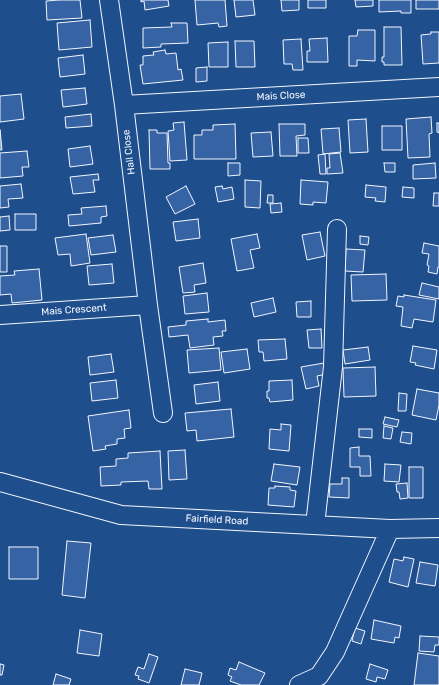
<!DOCTYPE html>
<style>
body{margin:0}
canvas{display:block;background:#1f4e8c}
</style>
<canvas width="439" height="685"></canvas>
<script>
const ctx = document.querySelector('canvas').getContext('2d');
ctx.lineJoin = 'round';
function fillPath(path, color) { ctx.fillStyle = color; ctx.fill(path, 'evenodd'); }
const shape = rows => new Path2D(rows.map(r => 'M' + r).join(''));
function stroke(path, color, width, dash) { ctx.strokeStyle = color; ctx.lineWidth = width; ctx.lineCap = dash ? 'butt' : 'round'; ctx.setLineDash(dash || []); ctx.stroke(path); }
function label(font, color, halo, rows, align = 'center') {
  ctx.font = font + ' Rubik,sans-serif'; ctx.lineWidth = 3; ctx.setLineDash([]); ctx.textBaseline = 'middle'; ctx.strokeStyle = halo; ctx.fillStyle = color; for (const [text, x, y, turn = 0] of rows) {
    ctx.save(); ctx.translate(x, y); ctx.rotate((+turn || 0) * Math.PI / 180); ctx.textAlign = isNaN(turn) ? turn : align; if (halo) ctx.strokeText(text, 0, 0); ctx.fillText(text, 0, 0); ctx.restore();
  }
}
const building = shape([
 [59,0,80,0,82,18,47,20,46,1,59,0],
 [141,0,168,0,169,6,145,10,144,1,141,2,141,0],
 [195,0,225,0,227,26,219,27,218,23,197,25,195,0],
 [234,0,253,0,255,15,236,17,234,0],
 [281,0,299,0,299,10,282,11,281,0],
 [308,0,326,0,326,8,308,8,308,0],
 [355,0,373,0,373,6,356,7,355,0],
 [379,0,411,0,411,13,401,13,401,11,379,12,379,0],
 [416,0,439,0,439,9,416,9,416,0],
 [90,20,92,47,59,50,57,23,90,20],
 [171,23,187,23,188,43,161,44,161,47,143,48,143,28,172,27,171,23],
 [384,27,401,27,402,65,384,65,384,62,382,62,382,57,384,57,384,27],
 [358,30,375,30,375,61,357,60,357,66,349,66,349,36,357,36,358,30],
 [431,32,439,32,439,63,423,64,421,35,431,34,431,32],
 [327,38,328,62,307,62,307,51,310,51,309,39,327,38],
 [301,39,303,70,293,70,292,64,284,64,283,40,301,39],
 [235,41,254,41,255,67,236,67,235,41],
 [228,42,228,67,209,67,208,43,228,42],
 [165,50,166,54,176,53,178,70,181,69,183,80,143,84,140,65,143,65,143,56,154,55,153,52,165,50],
 [83,55,85,74,60,77,58,58,83,55],
 [207,67,207,81,196,82,196,68,207,67],
 [85,88,87,104,63,107,61,90,85,88],
 [21,94,24,119,0,122,0,96,21,94],
 [91,114,92,126,66,128,65,117,91,114],
 [431,117,432,133,429,134,430,157,408,158,406,119,431,117],
 [366,119,368,152,350,153,348,120,366,119],
 [184,122,187,160,170,161,168,131,174,130,173,123,184,122],
 [437,123,439,123,439,133,437,132,437,123],
 [235,124,236,159,194,159,194,135,202,135,202,130,213,130,213,125,235,124],
 [279,124,305,124,305,135,296,136,297,156,280,156,279,124],
 [382,126,402,126,402,150,382,150,382,126],
 [339,128,341,152,323,154,321,129,339,128],
 [0,130,2,150,0,150,0,130],
 [149,130,157,130,157,133,167,133,168,163,170,163,170,169,150,169,149,130],
 [271,132,273,156,253,157,251,133,271,132],
 [298,138,308,138,309,153,298,153,298,138],
 [90,146,93,164,70,167,68,149,90,146],
 [27,151,29,167,22,167,23,176,0,178,0,153,27,151],
 [340,153,343,173,327,174,327,168,330,168,329,154,340,153],
 [325,154,326,174,320,174,318,155,325,154],
 [228,163,240,163,240,175,228,176,228,163],
 [384,163,395,163,395,172,385,172,384,163],
 [435,163,436,178,413,179,413,165,435,163],
 [98,174,99,180,93,180,95,192,73,194,70,177,98,174],
 [245,180,261,181,260,208,245,207,245,180],
 [301,180,328,182,326,203,313,202,313,205,300,204,301,180],
 [21,184,23,198,8,199,9,207,0,208,0,186,21,184],
 [366,185,386,187,385,202,375,201,376,198,365,197,366,185],
 [186,186,195,204,175,214,166,197,186,186],
 [222,186,223,189,232,187,234,199,218,202,215,187,222,186],
 [403,187,414,188,414,198,402,197,403,187],
 [434,193,439,193,439,206,433,206,434,193],
 [268,195,273,195,273,203,267,203,268,195],
 [281,203,282,212,271,213,270,204,281,203],
 [106,206,107,216,101,217,101,223,69,226,68,215,82,214,81,208,106,206],
 [15,214,36,214,36,230,15,230,15,214],
 [9,216,10,230,0,231,0,217,9,216],
 [198,219,200,238,176,241,173,222,198,219],
 [320,232,325,256,307,260,302,235,320,232],
 [86,234,90,263,71,266,70,254,58,255,55,238,86,234],
 [257,234,260,248,250,250,254,268,237,271,231,239,257,234],
 [113,235,116,252,91,255,88,238,113,235],
 [360,236,369,237,368,245,360,244,360,236],
 [424,243,439,246,439,267,438,267,437,274,428,272,429,266,427,265,429,254,422,253,424,243],
 [0,246,7,246,7,272,0,272,0,246],
 [346,249,365,250,363,272,345,271,346,249],
 [203,263,206,283,194,285,195,292,183,293,179,267,203,263],
 [112,264,114,283,89,285,87,266,112,264],
 [39,269,42,300,12,303,11,294,0,295,0,276,15,275,14,271,39,269],
 [386,274,387,300,352,301,351,275,386,274],
 [422,283,439,287,439,299,419,295,422,283],
 [207,293,209,312,185,314,183,296,207,293],
 [404,295,436,300,433,322,414,319,412,328,401,326,403,307,396,306,398,296,404,297,404,295],
 [273,298,276,312,254,317,251,303,273,298],
 [311,301,311,317,297,317,296,302,311,301],
 [208,319,208,322,225,320,226,331,222,331,223,336,213,337,214,345,190,348,188,335,169,337,168,327,186,325,186,321,208,319],
 [321,329,322,348,309,348,307,330,321,329],
 [285,339,287,359,264,361,263,352,259,352,258,340,285,339],
 [413,346,437,350,434,369,415,365,416,363,410,362,413,346],
 [368,347,370,360,345,364,343,350,368,347],
 [219,348,221,370,189,373,187,350,219,348],
 [247,349,250,369,224,373,221,352,247,349],
 [111,354,114,372,90,375,88,357,111,354],
 [324,363,327,374,317,376,319,386,306,389,301,367,324,363],
 [375,367,376,396,344,397,343,368,375,367],
 [116,380,118,398,92,401,90,383,116,380],
 [292,380,293,400,270,402,269,398,267,398,267,391,269,391,269,381,292,380],
 [218,382,220,401,196,404,194,385,218,382],
 [417,389,439,393,439,405,436,420,412,415,417,389],
 [399,393,407,394,406,411,398,411,399,393],
 [231,409,234,437,197,441,196,430,187,431,185,413,231,409],
 [129,410,131,428,124,429,125,438,117,439,117,444,105,446,106,449,93,451,88,416,129,410],
 [385,417,399,420,397,427,383,424,385,417],
 [281,424,291,425,289,451,269,449,270,429,281,430,281,424],
 [384,426,393,428,391,439,383,438,384,426],
 [359,429,372,429,372,438,359,437,359,429],
 [402,432,412,433,411,444,400,442,402,432],
 [359,447,359,456,370,456,371,476,360,476,360,467,350,467,350,448,359,447],
 [185,450,187,479,169,480,168,451,185,450],
 [160,451,162,489,149,489,148,481,121,482,121,485,101,486,100,467,116,466,116,459,128,458,128,453,160,451],
 [274,464,300,467,297,485,271,481,274,464],
 [385,464,401,465,399,482,384,481,385,464],
 [409,467,423,467,423,498,409,498,409,467],
 [342,478,349,478,349,498,329,497,330,484,342,484,342,478],
 [407,483,408,498,400,499,399,492,397,492,396,484,407,483],
 [275,486,290,487,290,490,296,491,294,507,268,505,269,488,275,488,275,486],
 [67,541,91,543,85,598,62,595,67,541],
 [9,547,38,547,38,579,9,579,9,547],
 [404,557,414,559,408,587,389,582,394,559,403,561,404,557],
 [420,562,438,565,435,586,416,583,420,562],
 [374,620,401,626,399,638,395,637,394,643,371,639,374,620],
 [355,628,365,631,361,644,352,641,355,628],
 [80,630,102,634,99,656,77,653,80,630],
 [420,636,439,637,439,645,435,645,434,652,419,651,420,636],
 [418,653,439,656,439,685,414,685,418,653],
 [149,654,158,657,149,683,138,679,139,676,135,675,138,667,144,669,149,654],
 [239,662,265,673,259,685,241,685,230,681,232,677,228,675,230,668,236,670,239,662],
 [0,664,4,665,2,675,0,675,0,664],
 [370,664,388,670,385,679,377,677,376,682,366,679,370,664],
 [185,669,202,673,199,685,181,685,185,669],
 [56,674,71,679,69,685,53,685,56,674]
]);
const minor = shape([
 [109,0,124,105,148,305,163,413],
 [124,105,439,87],
 [0,315,148,305],
 [0,482,121,515,390,529,439,528],
 [315,525,333,367,337,229],
 [299,685,319,676,335,652,390,529]
]);
const streetNames = [
 ["Mais Close",281,96,-3],
 ["Hall Close",129,152,-97],
 ["Mais Crescent",74,310,-4],
 ["Fairfield Road",217,520,3]
];
fillPath(building, '#3563a3');
stroke(building, '#f2f6ff', 1);
stroke(minor, '#f2f6ff', 20);
stroke(minor, '#1f4e8c', 18);
label('10px', '#f2f6ff', '#1f4e8c', streetNames);
</script>
